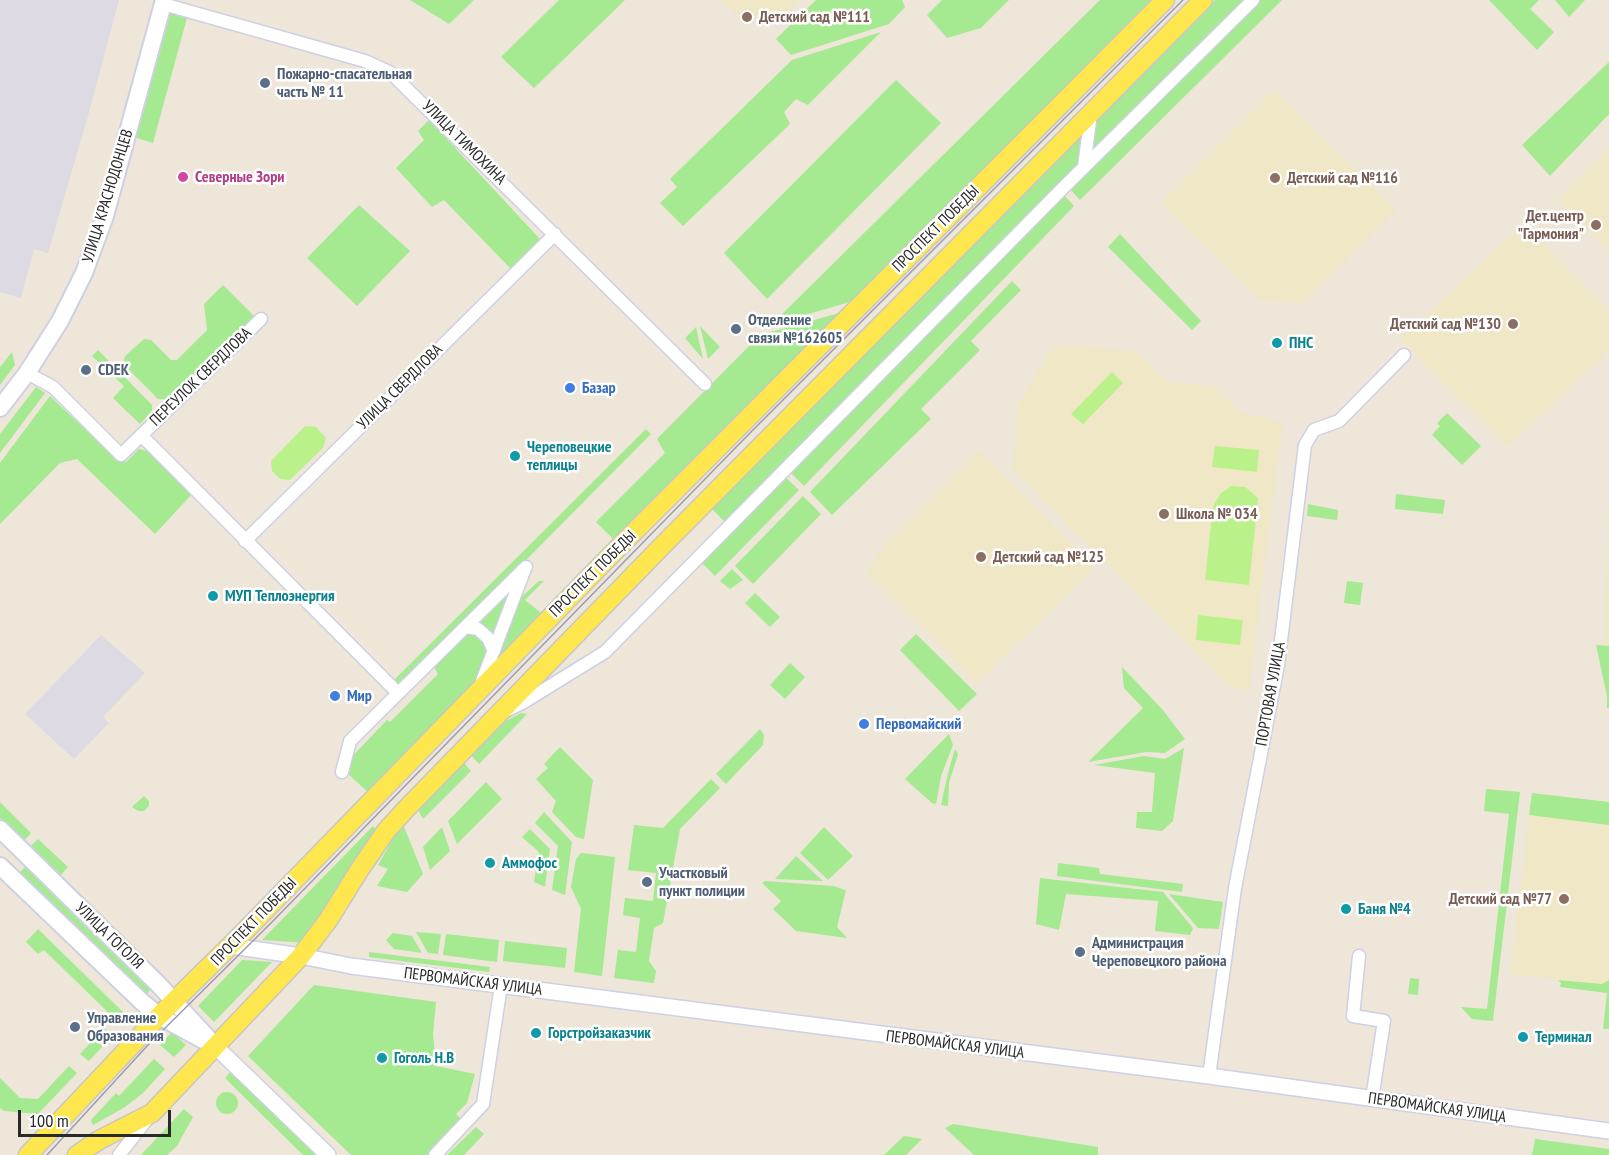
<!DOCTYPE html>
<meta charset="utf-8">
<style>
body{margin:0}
#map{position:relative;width:1609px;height:1155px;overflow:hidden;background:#ede6d9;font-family:"PT Sans Narrow",sans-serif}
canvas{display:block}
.scale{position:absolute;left:18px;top:1110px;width:153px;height:27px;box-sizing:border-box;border:3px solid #292929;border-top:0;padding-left:8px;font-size:18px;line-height:21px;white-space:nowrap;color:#292929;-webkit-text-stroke:4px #fff;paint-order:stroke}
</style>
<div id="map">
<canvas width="1609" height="1155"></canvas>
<div class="scale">100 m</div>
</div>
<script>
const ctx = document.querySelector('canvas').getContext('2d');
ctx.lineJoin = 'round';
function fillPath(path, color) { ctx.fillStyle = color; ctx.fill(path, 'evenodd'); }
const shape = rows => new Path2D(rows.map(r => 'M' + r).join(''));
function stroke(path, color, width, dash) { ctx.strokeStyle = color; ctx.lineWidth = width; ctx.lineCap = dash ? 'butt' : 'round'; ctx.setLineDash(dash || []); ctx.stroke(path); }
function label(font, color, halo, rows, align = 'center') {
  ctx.font = font + ' "PT Sans Narrow",sans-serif'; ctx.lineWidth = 5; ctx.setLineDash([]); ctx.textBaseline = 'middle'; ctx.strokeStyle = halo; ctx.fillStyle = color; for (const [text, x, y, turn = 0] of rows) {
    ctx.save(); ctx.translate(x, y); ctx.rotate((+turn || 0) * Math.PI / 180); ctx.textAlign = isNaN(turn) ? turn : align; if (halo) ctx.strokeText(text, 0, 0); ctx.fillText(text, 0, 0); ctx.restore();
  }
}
const industrial = shape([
 [0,0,119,0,88,116,48,253,34,249,21,298,0,292],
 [101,635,145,673,103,717,109,723,74,759,25,714]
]);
const education = shape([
 [721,0,800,0,775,24,762,11,747,25],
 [1275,89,1397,210,1302,304,1257,299,1160,203],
 [1609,147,1609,251,1558,199],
 [1523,223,1609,309,1609,351,1508,447,1400,340],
 [1063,345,1136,351,1168,382,1215,386,1241,413,1283,422,1249,691,1227,685,1013,470,1018,405,1049,352],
 [980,451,1095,567,977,684,867,573,884,546],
 [1609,496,1609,646,1604,645],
 [1529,815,1609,825,1609,980,1602,984,1510,974]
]);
const green = shape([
 [410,0,474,0,449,24],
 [559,0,625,0,534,88,501,57],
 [816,0,902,0,905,7,889,24,791,55,776,39],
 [942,0,1009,0,981,28,947,38,927,15],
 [1100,0,1156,0,860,299,771,325],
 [1215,0,1244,0,1091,154,1095,122],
 [1258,0,1282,0,1080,200,1069,188],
 [1489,0,1539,0,1530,9,1554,32,1537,50],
 [1555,0,1585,0,1569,17],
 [166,8,188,14,153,143,131,136],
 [881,32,808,105,796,99,784,112,790,124,683,226,660,203,677,187,670,179,792,60],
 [1609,62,1609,114,1550,176,1522,145],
 [896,80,941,123,767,299,724,253],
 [429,120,540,239,511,269,444,200,432,207,396,168,424,140,418,131],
 [1084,131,1080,165,726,523,711,508],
 [1063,194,1074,206,804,486,789,471],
 [359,205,410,251,357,306,307,258],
 [1120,234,1201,321,1192,330,1108,247],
 [1012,281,1021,290,971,341,980,350,921,409,931,419,832,515,810,492],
 [223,285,255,317,167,399,158,399,123,364,125,356,144,339,151,340,171,360,177,360,207,330,204,304],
 [850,310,617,543,596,522,665,453,657,439,760,335],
 [700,326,720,347,708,359],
 [696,327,703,359,685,338],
 [98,350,152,405,152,411,140,424,113,398,124,386,92,356],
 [12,352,15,365,0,385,0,367],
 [36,387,45,393,0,453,0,434],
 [50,396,116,459,126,462,139,449,152,452,192,494,155,534,77,459,60,463,0,524,0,463],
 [1447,413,1481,446,1462,465,1432,435,1440,426,1437,423],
 [646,429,651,434,399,688,392,682],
 [784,476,799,490,715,576,701,562],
 [1396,494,1445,500,1443,514,1395,509],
 [803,496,821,514,753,584,735,566],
 [1308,504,1338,510,1337,520,1307,516],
 [732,569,743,580,730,589,720,581],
 [539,581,544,581,525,600,546,617,371,795,346,772,344,765,387,720,390,722,438,674,433,665,516,583,516,602],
 [1347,581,1363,583,1360,605,1344,603],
 [755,593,780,617,770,627,745,603],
 [916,634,977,694,959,711,900,650],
 [1596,645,1609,646,1609,708,1607,708,1607,696],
 [790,663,805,677,785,699,770,685],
 [1122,667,1162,709,1185,739,1165,753,1146,752,1088,762,1143,708,1124,688],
 [521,713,527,714,479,764,471,755,502,723],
 [760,729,764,735,763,745,726,784,716,774],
 [949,734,953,745,941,776,936,804,932,803,905,779],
 [560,747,593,780,584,839,576,837,552,812,556,801,536,779,548,768,544,764],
 [1184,748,1173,821,1162,831,1136,828,1137,812,1152,812,1155,773,1094,765,1144,756,1165,759],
 [955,749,958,754,949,783,948,806,941,805,948,773],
 [464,763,471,771,423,819,418,810],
 [711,779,720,788,680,829,663,923,654,928,649,961,656,971,654,983,614,978,618,950,636,952,640,918,623,915,625,898,653,901,656,873,628,870,634,825,663,828],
 [486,782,502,799,457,844,448,821],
 [1486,789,1520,792,1493,1021,1472,1019,1461,1007,1487,1009,1509,814,1484,811],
 [1532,793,1609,802,1609,825,1529,815],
 [144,796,149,801,149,806,144,811,138,811,132,807],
 [0,802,31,833,23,842,0,818],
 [544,812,572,842,565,895,552,890,558,846,535,823],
 [403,824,423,874,407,892,377,886,388,869,378,865,396,833],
 [373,826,378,834,307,943,262,940],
 [442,827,450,851,430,870,423,847],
 [824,827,853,856,828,880,800,853],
 [530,829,550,849,545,887,534,882,539,852,522,837],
 [38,839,68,867,61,875,30,847],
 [581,853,615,857,602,976,574,972,581,909,571,887,576,859],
 [796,856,823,881,775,879],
 [1058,863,1099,868,1100,874,1183,884,1182,892,1057,876],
 [26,866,152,988,145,996,18,874],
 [1040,878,1163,892,1193,928,1190,935,1155,931,1158,901,1066,894,1059,930,1036,924],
 [765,881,833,886,846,890,837,927,847,938,796,931,773,909,781,901,762,883],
 [1169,894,1223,902,1219,929,1198,928],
 [38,929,124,1013,112,1016,44,950,38,954,26,942],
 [416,932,441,934,438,954,428,953],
 [393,933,412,936,422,953,394,949,386,940],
 [446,934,499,940,497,962,443,955],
 [505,941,567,948,565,968,503,961],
 [369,952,490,967,489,972,369,957],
 [242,960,272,962,214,1022,198,1006],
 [1410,978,1419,979,1418,995,1408,994],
 [1558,980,1602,984,1609,980,1609,1029,1603,1029,1607,993,1560,987,1561,983],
 [314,985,436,1002,433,1034,436,1066,475,1074,467,1103,456,1114,462,1120,427,1155,351,1155,248,1056],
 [104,1028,113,1035,89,1061,80,1054],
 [172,1032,186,1045,174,1057,160,1045],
 [154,1059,165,1069,143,1093,125,1107,93,1125,91,1120,116,1093,119,1096],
 [69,1066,77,1073,38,1114,4,1111,0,1108,0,1078,20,1098,38,1099],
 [233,1069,320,1155,303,1155,225,1078],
 '216 1103a11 11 0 1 1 22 0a11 11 0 1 1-22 0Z',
 [184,1109,193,1117,177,1146,167,1155,141,1155],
 [953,1124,1098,1147,1098,1155,974,1155,945,1128],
 [476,1127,484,1134,464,1155,447,1155],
 [904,1136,922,1139,906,1155,884,1155],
 [1535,1139,1609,1149,1609,1155,1532,1155]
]);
const pitch = shape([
 [1112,372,1123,383,1083,424,1071,414],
 [305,426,316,427,326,438,323,448,290,480,280,479,272,471,271,461],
 [1215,446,1259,450,1257,472,1212,467],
 [1232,486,1245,487,1258,498,1249,585,1205,580,1213,506,1221,493],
 [1198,615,1243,620,1240,645,1196,640]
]);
const minor = shape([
 [163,4,365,61,391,73,705,384],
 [1084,167,1091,113],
 [27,373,53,387,121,455,261,319],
 [141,435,398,693],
 [245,541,555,234],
 [466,627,478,629,488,638,494,651],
 [481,684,524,571],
 [508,710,524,702,605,652,1063,188,1253,0],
 [342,772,350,741,526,567],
 [1359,956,1353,1016,1384,1021,1372,1099],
 [1209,1076,1235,888,1278,665,1305,445,1314,430,1339,421,1404,355],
 [119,1155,148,1118],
 [435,1155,483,1104,501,985]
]);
const tertiary = shape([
 [231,946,301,956,351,966,1209,1076,1609,1131],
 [215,1046,328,1155]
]);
const secondary = shape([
 [0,408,27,373,60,321,84,273,105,216,164,0],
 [0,829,159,985,215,1046],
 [0,866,142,1002,159,1016,203,1040]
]);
const primary = shape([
 [28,1155,159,1016,243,933,611,555,1165,0],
 [77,1155,99,1140,152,1113,301,956,329,919,358,872,386,831,406,809,661,547,1203,0]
]);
const tram = shape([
 [47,1155,148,1045,272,922,750,433,1183,0]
]);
const markers = [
 [747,17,6,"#8d6e63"],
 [265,83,6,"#5c6f8a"],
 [183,177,6,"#d1479c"],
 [1275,178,6,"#8d6e63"],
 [1596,225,6,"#8d6e63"],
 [1513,324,6,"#8d6e63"],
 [736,329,6,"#5c6f8a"],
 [1277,343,6,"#0f9aa8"],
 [86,370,6,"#5c6f8a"],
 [570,388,6,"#3f7fe0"],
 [515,456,6,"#0f9aa8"],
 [1164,514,6,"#8d6e63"],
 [981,557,6,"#8d6e63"],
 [213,596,6,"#0f9aa8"],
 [335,696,6,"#3f7fe0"],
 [864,724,6,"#3f7fe0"],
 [490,863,6,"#0f9aa8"],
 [647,882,6,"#5c6f8a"],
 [1564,899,6,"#8d6e63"],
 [1346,909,6,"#0f9aa8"],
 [1080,952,6,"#5c6f8a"],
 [75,1027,6,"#5c6f8a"],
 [536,1033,6,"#0f9aa8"],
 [1523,1037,6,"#0f9aa8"],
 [382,1058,6,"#0f9aa8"]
];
const educationNames = [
 ["Детский сад №111",759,17],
 ["Детский сад №116",1287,178],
 ["Дет.центр",1584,216,"right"],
 ["\"Гармония\"",1584,234,"right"],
 ["Детский сад №130",1501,324,"right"],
 ["Школа № 034",1176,514],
 ["Детский сад №125",993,557],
 ["Детский сад №77",1552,899,"right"]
];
const serviceNames = [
 ["Пожарно-спасательная",277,74],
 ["часть № 11",277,92],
 ["Отделение",748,320],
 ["связи №162605",748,338],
 ["CDEK",98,370],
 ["Участковый",659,873],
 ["пункт полиции",659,891],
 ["Администрация",1092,943],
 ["Череповецкого района",1092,961],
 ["Управление",87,1018],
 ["Образования",87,1036]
];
const streetNames = [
 ["УЛИЦА ТИМОХИНА",464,143,45],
 ["УЛИЦА КРАСНОДОНЦЕВ",108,196,-73],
 ["ПРОСПЕКТ ПОБЕДЫ",936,229,-45],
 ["ПЕРЕУЛОК СВЕРДЛОВА",201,377,-44],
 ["УЛИЦА СВЕРДЛОВА",400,387,-45],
 ["ПРОСПЕКТ ПОБЕДЫ",593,574,-45],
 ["ПОРТОВАЯ УЛИЦА",1271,694,-80],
 ["ПРОСПЕКТ ПОБЕДЫ",254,922,-46],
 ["УЛИЦА ГОГОЛЯ",109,936,44],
 ["ПЕРВОМАЙСКАЯ УЛИЦА",473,982,7],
 ["ПЕРВОМАЙСКАЯ УЛИЦА",955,1045,7],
 ["ПЕРВОМАЙСКАЯ УЛИЦА",1437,1108,8]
];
const hotelNames = [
 ["Северные Зори",195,177]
];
const cultureNames = [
 ["ПНС",1289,343],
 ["Череповецкие",527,447],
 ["теплицы",527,465],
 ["МУП Теплоэнергия",225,596],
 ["Аммофос",502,863],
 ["Баня №4",1358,909],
 ["Горстройзаказчик",548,1033],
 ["Терминал",1535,1037],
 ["Гоголь Н.В",394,1058]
];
const shopNames = [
 ["Базар",582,388],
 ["Мир",347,696],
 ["Первомайский",876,724]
];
fillPath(industrial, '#dedae4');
fillPath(education, '#f0e7c6');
fillPath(green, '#a5e990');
fillPath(pitch, '#bbf18a');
stroke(minor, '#ced0e3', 15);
stroke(tertiary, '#ced0e3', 18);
stroke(secondary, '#ced0e3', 20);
stroke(primary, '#c7c7c7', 21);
stroke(minor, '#fff', 12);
stroke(tertiary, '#fff', 15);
stroke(secondary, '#fff', 16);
stroke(primary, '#fde64e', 18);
stroke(tram, '#9b9cb5', 1.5);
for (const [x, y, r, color] of markers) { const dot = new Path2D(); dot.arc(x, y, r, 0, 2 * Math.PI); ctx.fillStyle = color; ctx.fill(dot); stroke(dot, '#fff', 2); }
label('bold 16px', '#785e54', '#fff', educationNames, 'left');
label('bold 16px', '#4e5e75', '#fff', serviceNames, 'left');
label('16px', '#292929', '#fff', streetNames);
label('bold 16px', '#b23c85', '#fff', hotelNames, 'left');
label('bold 16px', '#0d838f', '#fff', cultureNames, 'left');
label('bold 16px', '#366cbe', '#fff', shopNames, 'left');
</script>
